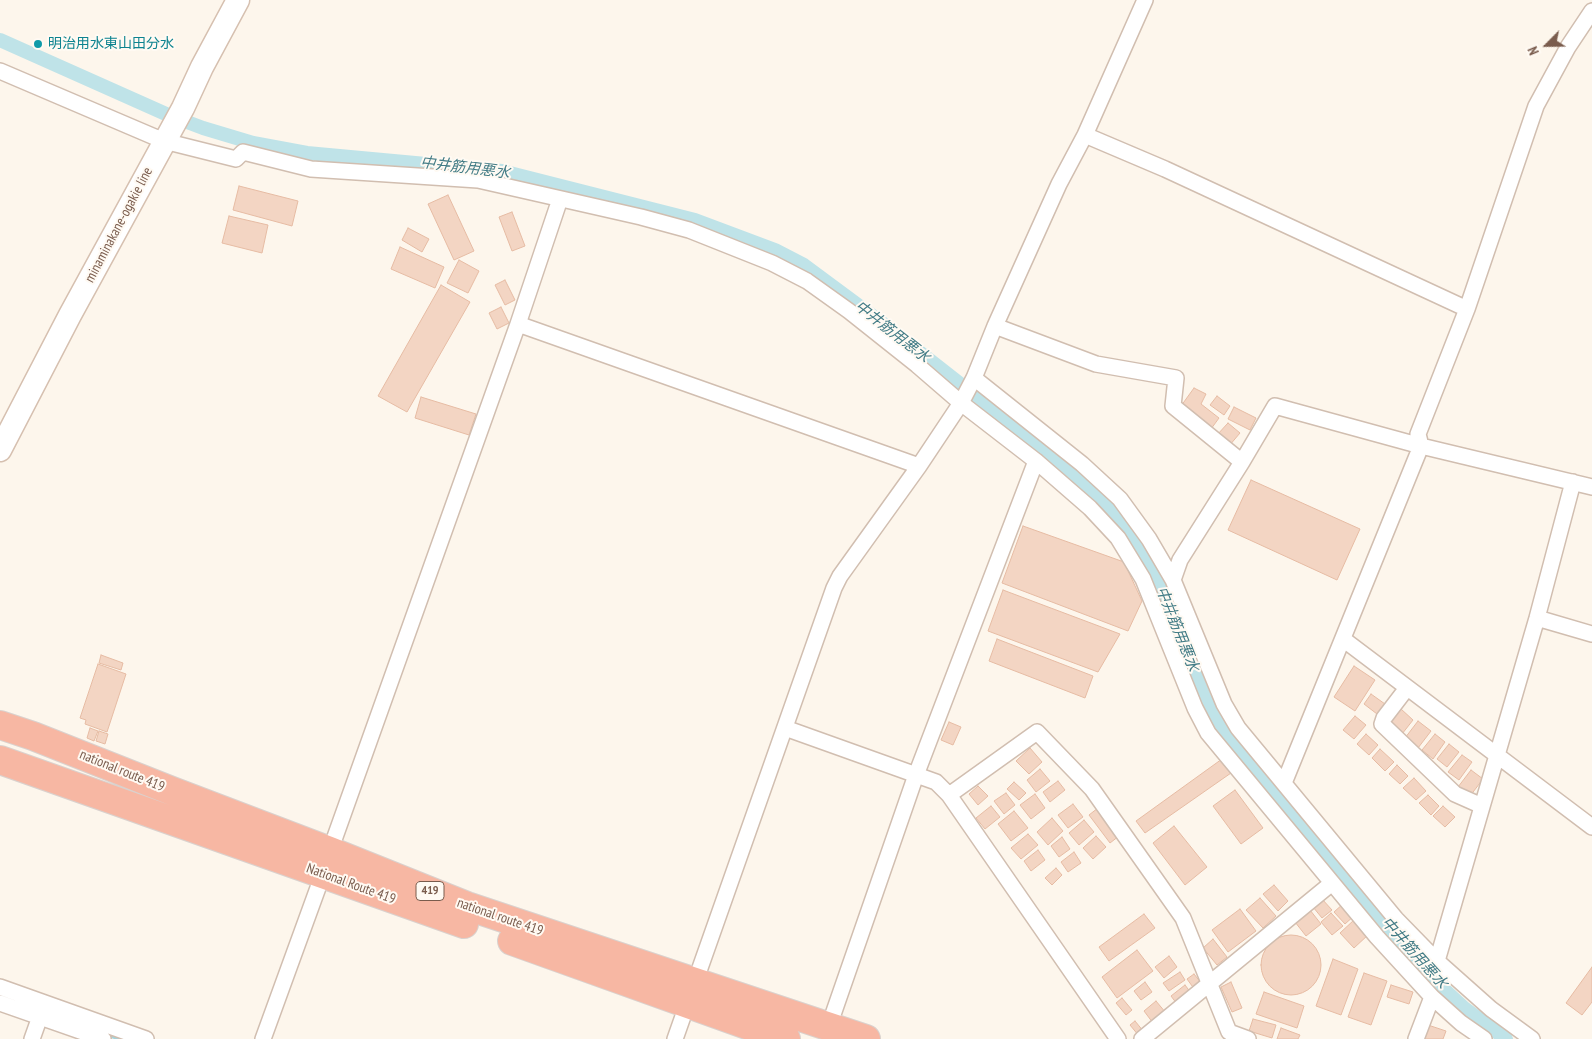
<!DOCTYPE html>
<meta charset="utf-8">
<style>
body{margin:0}
#map{position:relative;width:1592px;height:1039px;overflow:hidden;background:#fdf6ec;font-family:"PT Sans Narrow",sans-serif}
canvas{display:block}
.north{position:absolute;left:1522px;top:20px;width:50px;height:50px;-webkit-text-stroke:4px #fffaf3;paint-order:stroke;rotate:247deg;font-size:14px;font-weight:700;line-height:20px;text-align:center;color:#7a5c4d}
.north::after{content:'';display:block;margin:auto;width:18px;height:22px;background:#7a5c4d;clip-path:polygon(50% 0,100% 100%,50% 72%,0 100%)}
</style>
<div id="map">
<canvas width="1592" height="1039"></canvas>
<div class="north">N</div>
</div>
<script>
const ctx = document.querySelector('canvas').getContext('2d');
ctx.lineJoin = 'round';
const shape = rows => new Path2D(rows.map(r => 'M' + r).join(''));
function stroke(path, color, width, dash) { ctx.strokeStyle = color; ctx.lineWidth = width; ctx.lineCap = dash ? 'butt' : 'round'; ctx.setLineDash(dash || []); ctx.stroke(path); }
function fillPath(path, color) { ctx.fillStyle = color; ctx.fill(path, 'evenodd'); }
function label(font, color, halo, rows, align = 'center') {
  ctx.font = font + ' "PT Sans Narrow","Noto Sans JP",sans-serif'; ctx.lineWidth = 4; ctx.setLineDash([]); ctx.textBaseline = 'middle'; ctx.strokeStyle = halo; ctx.fillStyle = color; for (const [text, x, y, turn = 0] of rows) {
    ctx.save(); ctx.translate(x, y); ctx.rotate((+turn || 0) * Math.PI / 180); ctx.textAlign = isNaN(turn) ? turn : align; if (halo) ctx.strokeText(text, 0, 0); ctx.fillText(text, 0, 0); ctx.restore();
  }
}
const stream = shape([
 [106,1034,120,1039]
]);
const canal = shape([
 [0,40,166,114,203,128,253,143,307,153,502,171,695,220,775,250,804,265,885,325,1070,470,1102,498,1130,531,1150,563,1205,699,1222,729,1237,749,1437,983,1464,1008,1506,1039]
]);
const building = shape([
 [239,186,298,201,292,226,233,210,239,186],
 [448,195,474,251,454,260,428,204,448,195],
 [512,212,525,246,512,251,499,217,512,212],
 [229,216,268,225,262,253,222,243,229,216],
 [408,228,429,239,422,252,402,240,408,228],
 [400,247,444,267,435,288,391,269,400,247],
 [459,260,479,271,468,293,447,283,459,260],
 [505,280,515,300,505,305,495,285,505,280],
 [441,285,470,302,407,412,378,396,441,285],
 [501,307,509,323,497,329,489,313,501,307],
 [1194,388,1206,394,1201,404,1219,418,1211,429,1181,406,1194,388],
 [1217,396,1230,406,1224,415,1210,405,1217,396],
 [421,397,476,414,469,435,415,418,421,397],
 [1234,407,1256,418,1250,430,1228,419,1234,407],
 [1228,423,1240,433,1229,446,1217,435,1228,423],
 [1251,480,1360,529,1337,580,1228,530,1251,480],
 [1023,526,1124,562,1142,601,1128,631,1002,583,1023,526],
 [1003,590,1120,634,1098,672,988,631,1003,590],
 [997,639,1093,676,1085,698,989,661,997,639],
 [101,655,123,663,121,670,99,663,101,655],
 [98,664,126,674,107,732,85,724,86,720,80,718,98,664],
 [1354,666,1375,680,1355,711,1334,697,1354,666],
 [1371,694,1385,704,1377,714,1364,704,1371,694],
 [1401,709,1413,720,1402,734,1389,723,1401,709],
 [1355,716,1366,725,1354,739,1343,730,1355,716],
 [1418,721,1431,731,1418,748,1405,738,1418,721],
 [949,722,961,727,953,745,941,740,949,722],
 [90,728,98,731,94,741,87,738,90,728],
 [99,731,108,734,105,744,96,741,99,731],
 [1366,734,1378,745,1369,755,1357,744,1366,734],
 [1435,734,1445,742,1433,759,1422,750,1435,734],
 [1449,744,1459,752,1447,767,1437,759,1449,744],
 [1030,748,1042,762,1029,774,1016,761,1030,748],
 [1380,749,1394,762,1385,771,1372,758,1380,749],
 [1462,755,1472,762,1459,780,1448,772,1462,755],
 [1222,759,1231,773,1145,833,1136,821,1222,759],
 [1397,765,1408,776,1400,784,1389,774,1397,765],
 [1040,769,1050,781,1036,792,1027,780,1040,769],
 [1471,770,1483,779,1470,796,1458,787,1471,770],
 [1414,778,1426,791,1416,800,1403,788,1414,778],
 [1058,781,1065,790,1050,802,1043,792,1058,781],
 [1014,782,1026,793,1019,800,1007,789,1014,782],
 [978,786,988,796,978,805,969,794,978,786],
 [1235,790,1263,828,1241,844,1213,806,1235,790],
 [1006,793,1015,805,1004,814,994,801,1006,793],
 [1035,794,1045,808,1031,819,1020,805,1035,794],
 [1428,795,1439,806,1431,815,1419,803,1428,795],
 [1073,804,1083,817,1068,828,1058,815,1073,804],
 [991,806,1000,817,985,829,976,818,991,806],
 [1443,806,1455,817,1445,827,1433,816,1443,806],
 [1098,808,1119,836,1110,843,1089,815,1098,808],
 [1014,811,1028,828,1011,841,998,824,1014,811],
 [1052,818,1063,831,1048,845,1037,832,1052,818],
 [1084,820,1094,832,1079,845,1069,833,1084,820],
 [1174,826,1207,867,1185,885,1153,843,1174,826],
 [1028,834,1038,845,1021,859,1011,848,1028,834],
 [1096,836,1106,847,1093,859,1083,848,1096,836],
 [1062,837,1070,849,1059,857,1051,846,1062,837],
 [1038,850,1045,860,1031,871,1024,861,1038,850],
 [1074,852,1081,863,1068,872,1061,862,1074,852],
 [1056,868,1062,875,1052,885,1045,878,1056,868],
 [1274,885,1288,901,1278,911,1263,894,1274,885],
 [1260,898,1276,916,1263,928,1246,910,1260,898],
 [1322,899,1332,910,1322,918,1313,907,1322,899],
 [1344,903,1355,915,1345,924,1334,912,1344,903],
 [1240,909,1256,931,1228,952,1212,930,1240,909],
 [1310,910,1321,924,1306,936,1295,922,1310,910],
 [1331,913,1343,926,1332,935,1321,922,1331,913],
 [1144,914,1155,928,1109,961,1099,947,1144,914],
 [1354,920,1368,935,1354,948,1340,933,1354,920],
 '1261 965a30 30 0 1 1 60 0a30 30 0 1 1-60 0Z',
 [1213,939,1227,957,1217,965,1203,948,1213,939],
 [1137,950,1153,971,1117,998,1102,977,1137,950],
 [1169,956,1177,967,1164,978,1155,967,1169,956],
 [1333,959,1358,969,1341,1015,1316,1006,1333,959],
 [1592,967,1592,1002,1582,1015,1566,1003,1592,967],
 [1180,972,1185,980,1169,991,1163,983,1180,972],
 [1364,973,1387,981,1371,1025,1348,1017,1364,973],
 [1194,974,1202,984,1195,990,1187,979,1194,974],
 [1145,982,1152,992,1141,1000,1134,991,1145,982],
 [1231,982,1242,1008,1232,1012,1221,987,1231,982],
 [1185,985,1191,993,1177,1004,1171,996,1185,985],
 [1391,985,1413,992,1409,1004,1387,997,1391,985],
 [1264,992,1304,1006,1297,1028,1256,1014,1264,992],
 [1122,998,1132,1010,1126,1015,1116,1003,1122,998],
 [1156,1001,1166,1013,1153,1023,1144,1011,1156,1001],
 [1253,1019,1276,1025,1272,1038,1249,1031,1253,1019],
 [1135,1021,1144,1032,1139,1036,1130,1025,1135,1021],
 [1428,1025,1446,1031,1443,1039,1423,1039,1428,1025],
 [1281,1028,1300,1035,1298,1039,1277,1039,1281,1028]
]);
const street = shape([
 [0,71,164,141,236,159,243,152,311,169,478,180,641,217,689,230,772,263,807,281,849,311,917,365,961,403,974,378,995,326,1059,184,1085,135,1145,0],
 [1085,135,1165,169,1467,309],
 [560,199,518,324,919,466],
 [995,326,1096,364,1176,378,1173,406,1242,462],
 [974,378,1082,464,1120,499,1149,539,1173,580],
 [1537,618,1592,634],
 [1343,639,1592,827],
 [1407,688,1384,718,1382,724,1455,794,1482,806],
 [785,728,936,782,949,795,1118,1039],
 [1284,783,1421,446,1418,434,1467,309,1536,106,1568,47,1592,11],
 [949,795,1037,732,1092,789,1183,918,1229,1032,1248,1039],
 [330,851,518,324],
 [1437,961,1537,618,1573,482],
 [0,987,146,1039],
 [0,1003,103,1039],
 [829,1026,916,775,1036,461],
 [32,1039,43,1008],
 [263,1039,323,874],
 [675,1039,834,588,840,576,919,466,961,403,1036,461,1090,508,1118,538,1143,579,1195,708,1208,733,1377,937,1432,997,1461,1023,1484,1039],
 [1142,1039,1332,883],
 [1416,1039,1432,997],
 [1532,1039,1491,1009,1437,961,1396,919,1238,728,1224,704,1173,580,1180,560,1242,462,1275,406,1421,446,1592,487]
]);
const secondary = shape([
 [0,450,70,315,183,108,202,67,238,0]
]);
const highway = shape([
 [0,725,33,736,172,791,330,851,467,906,866,1039],
 [0,760,464,924],
 [512,941,786,1039]
]);
const markers = [
 [38,44,5,"#0f9aa8"]
];
const shields = [
 [430,891,28]
];
const shieldNames = [
 ["419",430,891]
];
const cultureNames = [
 ["明治用水東山田分水",48,44]
];
const streetNames = [
 ["minaminakane-ogakie line",119,225,-62],
 ["national route 419",122,771,22],
 ["National Route 419",351,884,20],
 ["national route 419",500,917,19]
];
const waterNames = [
 ["中井筋用悪水",465,168,7],
 ["中井筋用悪水",892,332,38],
 ["中井筋用悪水",1177,629,68],
 ["中井筋用悪水",1414,953,48]
];
stroke(stream, '#a5d3da', 4);
stroke(canal, '#bfe3e8', 14);
fillPath(building, '#f3d5c3');
stroke(building, '#e6bba3', 1);
stroke(street, '#d1beb0', 18);
stroke(secondary, '#d6c0b0', 25);
stroke(highway, '#dad1cd', 30);
stroke(street, '#fff', 15);
stroke(secondary, '#fff', 22);
stroke(highway, '#f7b7a3', 28);
for (const [x, y, r, color] of markers) { const dot = new Path2D(); dot.arc(x, y, r, 0, 2 * Math.PI); ctx.fillStyle = color; ctx.fill(dot); stroke(dot, '#fffaf3', 2); }
for (const [x, y, w] of shields) { const box = new Path2D(); box.roundRect(x - w / 2, y - 9.5, w, 19, 4); ctx.fillStyle = '#fffaf3'; ctx.fill(box); stroke(box, '#7a5c4d', 1); }
label('bold 12px', '#7a5c4d', null, shieldNames);
label('14px', '#0d838f', '#fffaf3', cultureNames, 'left');
label('14px', '#7a5c4d', '#fffaf3', streetNames);
label('italic 15px', '#437c86', '#fffaf3', waterNames);
</script>
